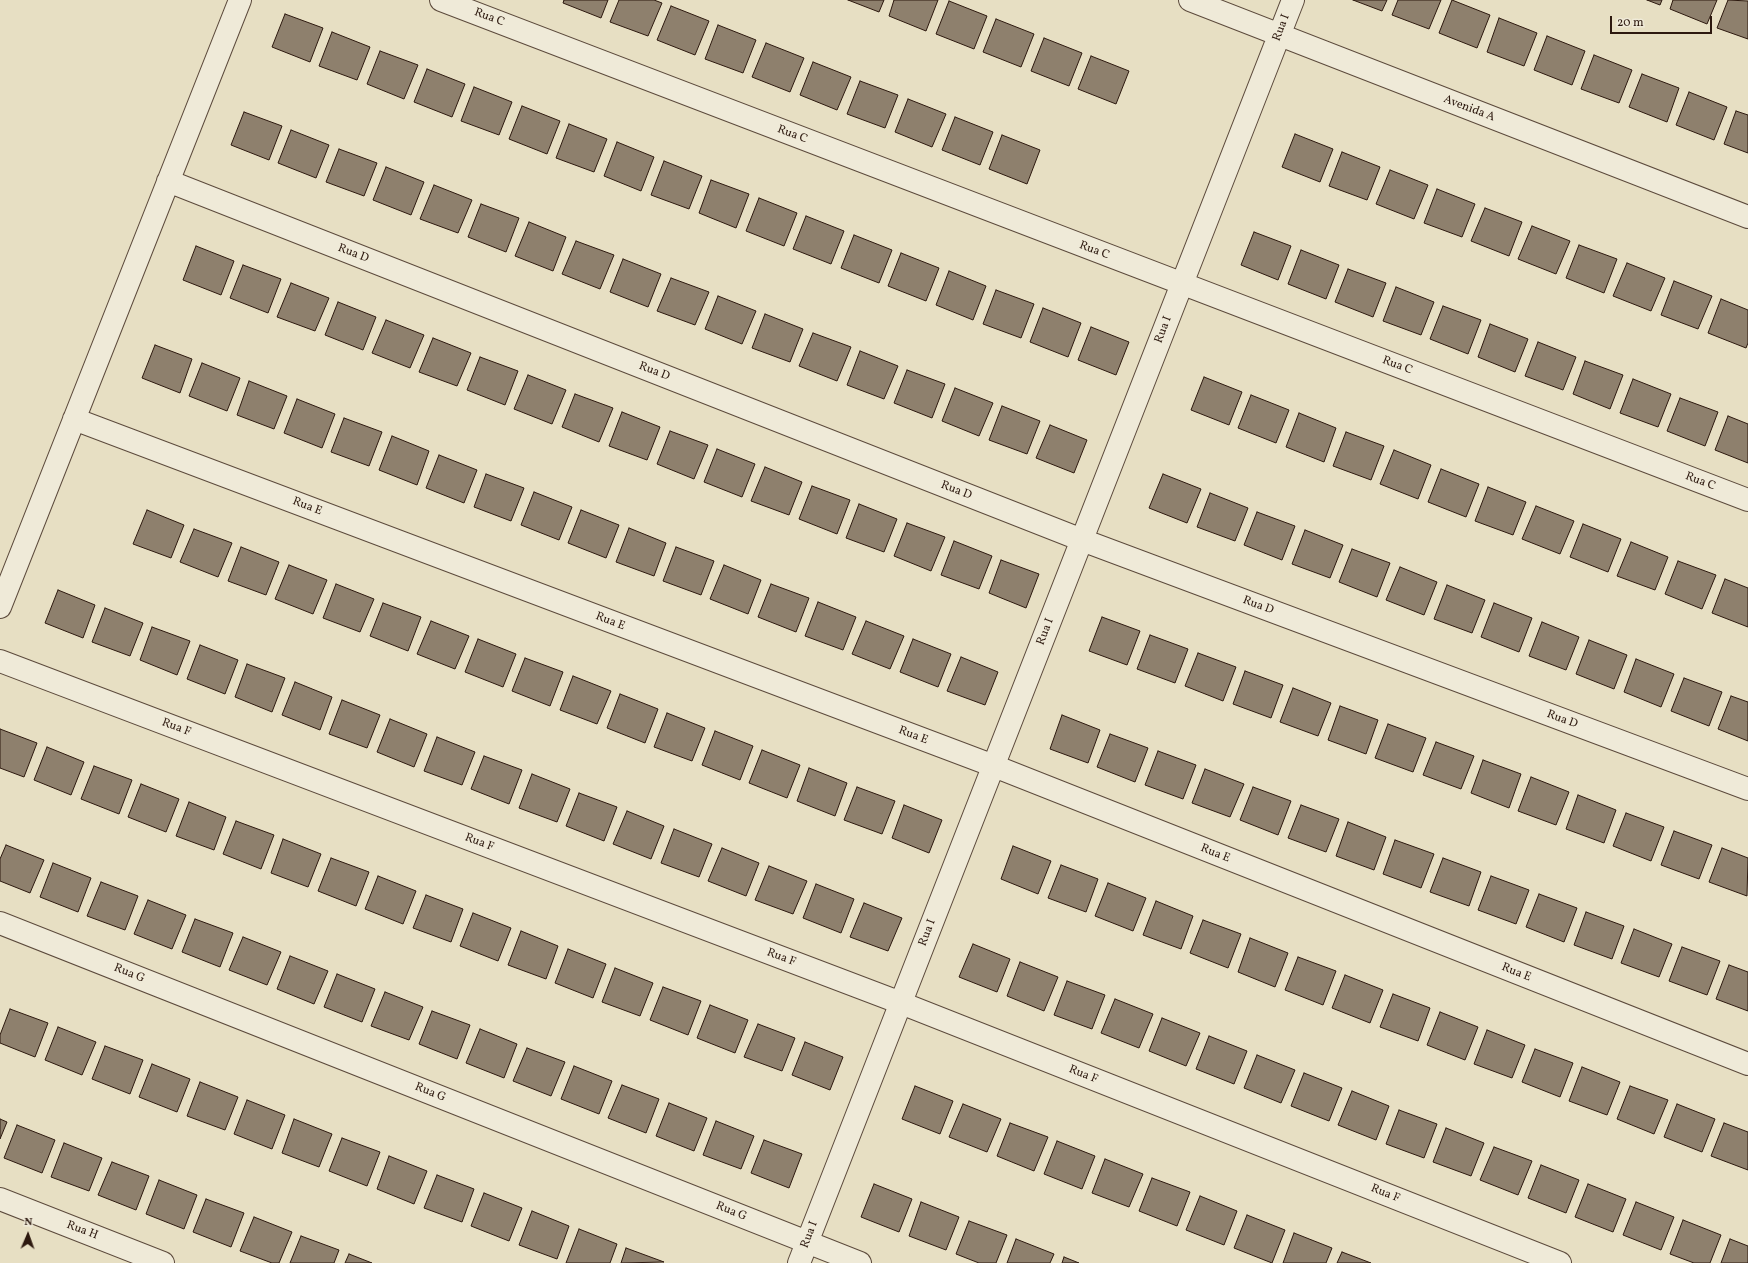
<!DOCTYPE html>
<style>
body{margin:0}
#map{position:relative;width:1748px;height:1263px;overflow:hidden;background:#e7dfc3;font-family:Vollkorn,serif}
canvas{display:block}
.north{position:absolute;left:8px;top:1215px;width:40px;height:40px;-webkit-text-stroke:3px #efead8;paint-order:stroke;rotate:2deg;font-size:11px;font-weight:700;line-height:16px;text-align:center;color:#2d190f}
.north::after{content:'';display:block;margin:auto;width:14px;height:18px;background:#2d190f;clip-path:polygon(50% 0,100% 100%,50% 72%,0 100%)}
.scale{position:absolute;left:1610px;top:16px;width:102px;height:18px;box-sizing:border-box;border:2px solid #2d190f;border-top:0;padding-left:5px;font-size:12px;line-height:14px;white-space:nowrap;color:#2d190f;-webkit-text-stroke:3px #efead8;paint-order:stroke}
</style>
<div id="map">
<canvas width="1748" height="1263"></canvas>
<div class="north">N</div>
<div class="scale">20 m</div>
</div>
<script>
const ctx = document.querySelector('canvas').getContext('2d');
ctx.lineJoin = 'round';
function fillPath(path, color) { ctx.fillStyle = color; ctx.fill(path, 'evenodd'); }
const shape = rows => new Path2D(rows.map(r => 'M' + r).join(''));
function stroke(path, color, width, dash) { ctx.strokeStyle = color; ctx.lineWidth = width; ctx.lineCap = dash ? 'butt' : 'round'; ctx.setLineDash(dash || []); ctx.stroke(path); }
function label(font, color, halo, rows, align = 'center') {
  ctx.font = font + ' Vollkorn,serif'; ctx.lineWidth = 3; ctx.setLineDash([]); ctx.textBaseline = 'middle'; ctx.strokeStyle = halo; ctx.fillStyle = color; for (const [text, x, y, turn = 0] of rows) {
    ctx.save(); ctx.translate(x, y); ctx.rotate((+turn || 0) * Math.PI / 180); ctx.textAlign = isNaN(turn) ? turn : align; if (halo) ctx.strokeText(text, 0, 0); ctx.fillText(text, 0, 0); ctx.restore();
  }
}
const building = shape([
 [564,0,608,0,601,18,563,3,564,0],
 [619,0,654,0,662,3,648,36,610,22,619,0],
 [848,0,884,0,879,12,848,0],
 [894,0,938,0,926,31,889,16,894,0],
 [1353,0,1387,0,1382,11,1353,0],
 [1398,0,1441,0,1429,29,1392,15,1398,0],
 [1452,0,1490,15,1477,48,1439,33,1452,0],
 [1647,0,1662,0,1660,5,1647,0],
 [1673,0,1717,0,1707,24,1670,9,1673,0],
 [1728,0,1748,1,1748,39,1717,28,1728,0],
 [949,1,987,16,974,49,936,34,949,1],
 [671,6,709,21,695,55,657,40,671,6],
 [285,14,323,28,310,62,272,47,285,14],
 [1499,18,1537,33,1524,66,1487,52,1499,18],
 [996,19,1034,34,1021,67,983,52,996,19],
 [718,25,756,40,743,73,705,59,718,25],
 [332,32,370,47,357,80,319,66,332,32],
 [1547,36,1585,51,1572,85,1534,70,1547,36],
 [1044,38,1082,53,1069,86,1031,71,1044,38],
 [766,43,804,58,790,92,752,77,766,43],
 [380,51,418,65,404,99,367,84,380,51],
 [1594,55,1632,70,1619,103,1581,89,1594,55],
 [1091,56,1129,71,1116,104,1078,89,1091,56],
 [813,62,851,77,837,110,800,95,813,62],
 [427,69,465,84,452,117,414,102,427,69],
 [1642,74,1679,88,1667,122,1629,107,1642,74],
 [860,81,898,95,885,128,847,114,860,81],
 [474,87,512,102,499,135,461,121,474,87],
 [1689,92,1727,107,1714,140,1676,125,1689,92],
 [908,99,946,114,932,147,895,132,908,99],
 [522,106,560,121,547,154,509,139,522,106],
 [1736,111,1748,115,1748,153,1724,144,1736,111],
 [244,112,282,126,269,160,231,145,244,112],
 [955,117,993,132,980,165,942,150,955,117],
 [569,124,607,139,594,172,556,158,569,124],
 [291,130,329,145,316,178,278,163,291,130],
 [1295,134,1333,149,1320,182,1282,167,1295,134],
 [1002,135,1040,150,1027,184,989,169,1002,135],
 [617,142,654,157,641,191,604,176,617,142],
 [339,149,377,163,364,196,326,182,339,149],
 [1342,152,1380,167,1367,200,1329,186,1342,152],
 [664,161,702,176,689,209,651,195,664,161],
 [386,167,424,182,411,215,373,200,386,167],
 [1390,170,1428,185,1414,219,1376,204,1390,170],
 [711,180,749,194,736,228,699,213,711,180],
 [434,185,472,200,458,233,420,219,434,185],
 [1437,189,1475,204,1462,237,1424,223,1437,189],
 [759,198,797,213,784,246,746,231,759,198],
 [481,204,519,218,506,252,468,237,481,204],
 [1485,208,1522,222,1509,256,1471,241,1485,208],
 [806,216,844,231,831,264,793,249,806,216],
 [529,222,566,237,553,271,515,256,529,222],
 [1532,226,1570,241,1556,274,1518,259,1532,226],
 [1254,232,1291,246,1278,280,1241,265,1254,232],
 [854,235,892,250,879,283,841,268,854,235],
 [576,241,614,255,600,289,562,274,576,241],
 [1579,245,1617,259,1604,293,1566,278,1579,245],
 [196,246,234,261,221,295,183,280,196,246],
 [1301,250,1339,265,1326,299,1288,284,1301,250],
 [901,253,939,268,926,301,888,286,901,253],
 [623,259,661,274,648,307,610,292,623,259],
 [1627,263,1665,278,1651,311,1613,296,1627,263],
 [243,265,281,279,268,313,230,298,243,265],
 [1348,269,1386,283,1373,317,1335,302,1348,269],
 [949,271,986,286,973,320,936,305,949,271],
 [671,278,709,292,695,325,657,311,671,278],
 [1674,281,1712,296,1698,329,1661,315,1674,281],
 [291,283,329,298,315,331,277,317,291,283],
 [1396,287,1434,302,1421,335,1383,321,1396,287],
 [996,290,1034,304,1021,338,983,324,996,290],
 [718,296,756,311,742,344,705,329,718,296],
 [1721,299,1748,310,1748,343,1746,348,1708,333,1721,299],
 [338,302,376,317,363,350,325,335,338,302],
 [1443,306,1481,320,1468,354,1430,339,1443,306],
 [1043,308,1081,323,1068,357,1030,342,1043,308],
 [765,314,803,329,790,362,752,348,765,314],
 [386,320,424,335,410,368,372,353,386,320],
 [1490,324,1528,339,1515,372,1478,357,1490,324],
 [1091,327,1129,342,1116,375,1078,360,1091,327],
 [813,333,851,347,837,381,799,366,813,333],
 [433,338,471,353,457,386,419,372,433,338],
 [1538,342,1576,357,1563,390,1525,376,1538,342],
 [155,345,192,359,180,393,142,378,155,345],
 [860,351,898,366,884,399,847,385,860,351],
 [480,357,518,371,505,405,467,390,480,357],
 [1585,361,1623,375,1610,409,1573,394,1585,361],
 [202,363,240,378,227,411,189,396,202,363],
 [907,370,945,384,932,418,894,403,907,370],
 [528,375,566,390,552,424,514,409,528,375],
 [1204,377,1242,392,1229,425,1191,410,1204,377],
 [1633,379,1671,394,1658,427,1620,413,1633,379],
 [249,381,287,396,274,429,237,415,249,381],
 [955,388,993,403,979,436,942,421,955,388],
 [575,394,613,408,599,442,562,427,575,394],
 [1251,395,1289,410,1276,443,1238,428,1251,395],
 [1680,398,1718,412,1705,446,1667,431,1680,398],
 [297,399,335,414,322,448,284,433,297,399],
 [1002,406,1040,421,1027,454,989,440,1002,406],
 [622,412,660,427,647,460,609,446,622,412],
 [1299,413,1336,428,1324,462,1286,447,1299,413],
 [1728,416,1748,424,1748,463,1715,450,1728,416],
 [344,418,382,432,369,466,331,452,344,418],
 [1050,425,1087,440,1074,473,1036,458,1050,425],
 [670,431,708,445,694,479,657,464,670,431],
 [1346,432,1384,446,1371,480,1333,466,1346,432],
 [392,436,429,451,417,485,379,470,392,436],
 [717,449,755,464,742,497,704,482,717,449],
 [1394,450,1431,465,1418,499,1380,484,1394,450],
 [439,455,477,470,464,503,426,488,439,455],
 [765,467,802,482,789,515,751,501,765,467],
 [1441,469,1479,484,1466,517,1428,502,1441,469],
 [486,474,524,488,511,521,474,507,486,474],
 [1163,474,1201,489,1187,523,1149,508,1163,474],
 [812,486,850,500,837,534,799,519,812,486],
 [1488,487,1526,502,1513,535,1475,521,1488,487],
 [534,492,572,507,559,540,521,525,534,492],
 [1210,493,1248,508,1235,541,1197,527,1210,493],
 [859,504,897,519,884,552,846,538,859,504],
 [1536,506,1574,521,1560,554,1522,539,1536,506],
 [147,510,184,525,171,558,133,544,147,510],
 [581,510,619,525,606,558,568,543,581,510],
 [1257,512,1295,526,1282,560,1244,545,1257,512],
 [907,523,945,537,931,571,894,556,907,523],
 [1583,524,1621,539,1608,572,1570,557,1583,524],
 [629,528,666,543,654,576,616,562,629,528],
 [194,529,232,543,218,577,180,562,194,529],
 [1305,530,1343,545,1330,578,1292,564,1305,530],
 [954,541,992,556,979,589,941,575,954,541],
 [1631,542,1668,557,1655,590,1617,576,1631,542],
 [241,547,279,562,266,595,228,581,241,547],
 [676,547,714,561,701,595,663,581,676,547],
 [1352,549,1390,563,1377,597,1339,582,1352,549],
 [1001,560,1039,574,1026,608,989,593,1001,560],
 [1678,561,1716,575,1702,609,1665,594,1678,561],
 [289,565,327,580,313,614,275,599,289,565],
 [724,565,761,580,748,614,710,599,724,565],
 [1400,567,1437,582,1424,615,1386,600,1400,567],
 [1725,579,1748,588,1748,627,1712,613,1725,579],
 [336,584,374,599,360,632,323,618,336,584],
 [771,584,809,598,796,632,758,617,771,584],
 [1447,585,1485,600,1472,633,1434,619,1447,585],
 [58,590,95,605,83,638,45,623,58,590],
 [818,602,856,617,843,650,805,636,818,602],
 [383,603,421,617,408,651,370,636,383,603],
 [1494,603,1532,618,1519,652,1481,637,1494,603],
 [105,608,143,623,130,656,92,642,105,608],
 [1102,617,1140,631,1127,665,1089,651,1102,617],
 [431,621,469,636,455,669,417,654,431,621],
 [866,621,904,636,890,669,852,654,866,621],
 [1542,622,1579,637,1566,670,1529,656,1542,622],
 [152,627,190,641,177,675,140,660,152,627],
 [1150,635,1188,649,1175,683,1137,669,1150,635],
 [478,639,516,654,503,687,465,672,478,639],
 [913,639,951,654,938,687,900,672,913,639],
 [1589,640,1627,655,1614,689,1576,674,1589,640],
 [200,645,238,660,225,694,187,679,200,645],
 [1198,653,1236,667,1223,701,1185,686,1198,653],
 [961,657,998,672,985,705,947,691,961,657],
 [525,658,563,672,550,706,512,691,525,658],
 [1636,659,1674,674,1661,707,1624,692,1636,659],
 [247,664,285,678,272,712,235,697,247,664],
 [1245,671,1283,685,1271,718,1233,704,1245,671],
 [573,676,611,691,597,724,560,710,573,676],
 [1684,678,1722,692,1709,726,1671,711,1684,678],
 [295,682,332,697,320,730,282,715,295,682],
 [1293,688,1331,703,1318,736,1280,722,1293,688],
 [620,694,658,709,645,743,607,728,620,694],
 [1731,696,1748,702,1748,741,1718,729,1731,696],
 [342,700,380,715,367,748,329,734,342,700],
 [1340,706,1378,720,1366,754,1328,740,1340,706],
 [667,713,705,728,692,761,654,747,667,713],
 [1062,715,1100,730,1088,763,1050,749,1062,715],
 [390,719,427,734,414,767,377,752,390,719],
 [1388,724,1426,738,1413,772,1375,758,1388,724],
 [0,729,37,743,24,777,0,768,0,729],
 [715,731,753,746,740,780,702,765,715,731],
 [1110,734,1148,748,1135,782,1097,767,1110,734],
 [437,737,475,752,462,785,424,771,437,737],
 [1436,742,1474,756,1461,789,1423,775,1436,742],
 [47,747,84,762,71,795,34,780,47,747],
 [762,750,800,765,787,798,749,783,762,750],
 [1158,751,1196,765,1183,799,1145,785,1158,751],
 [484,756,522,770,509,804,471,789,484,756],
 [1483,760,1521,774,1509,808,1471,793,1483,760],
 [94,766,132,780,119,814,81,799,94,766],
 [809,768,847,783,835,816,797,801,809,768],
 [1205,769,1244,784,1230,817,1192,803,1205,769],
 [532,774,570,789,557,822,519,808,532,774],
 [1531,777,1569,792,1556,825,1518,811,1531,777],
 [141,784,179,799,166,832,128,817,141,784],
 [857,787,895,801,882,834,844,820,857,787],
 [1253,787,1291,801,1278,835,1240,820,1253,787],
 [579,793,617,807,604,841,566,826,579,793],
 [1578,795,1616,810,1604,843,1566,829,1578,795],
 [189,802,226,817,214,850,176,836,189,802],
 [904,805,942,820,929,853,892,838,904,805],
 [1301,805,1339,819,1326,852,1288,838,1301,805],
 [627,811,664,826,651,859,613,844,627,811],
 [1626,813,1664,827,1651,861,1613,846,1626,813],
 [236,821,274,835,261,869,223,854,236,821],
 [1348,822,1386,837,1374,870,1336,856,1348,822],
 [674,829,712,844,699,877,661,863,674,829],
 [1674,831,1712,845,1699,879,1661,865,1674,831],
 [283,839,321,854,308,887,271,873,283,839],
 [1395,840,1434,854,1421,888,1383,874,1395,840],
 [6,845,44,860,30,893,0,881,0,859,6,845],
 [1013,846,1051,861,1038,894,1001,879,1013,846],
 [722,848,759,863,746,896,708,881,722,848],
 [1722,848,1748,858,1747,896,1709,882,1722,848],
 [331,858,369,872,356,906,318,891,331,858],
 [1443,858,1481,872,1469,906,1430,892,1443,858],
 [53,863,91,878,78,912,40,897,53,863],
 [1061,865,1098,879,1086,912,1048,898,1061,865],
 [769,866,807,881,793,914,755,900,769,866],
 [378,876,416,891,403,924,365,909,378,876],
 [1491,876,1529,890,1516,924,1478,910,1491,876],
 [101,882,138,896,125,930,87,916,101,882],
 [1108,883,1146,898,1133,931,1095,916,1108,883],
 [816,884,854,899,841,933,803,918,816,884],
 [1539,894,1577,908,1564,942,1526,927,1539,894],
 [426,895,463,909,451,942,413,928,426,895],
 [148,900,186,915,172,949,134,934,148,900],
 [1156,901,1193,916,1181,949,1143,935,1156,901],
 [864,903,902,918,888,951,850,937,864,903],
 [1586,912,1624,926,1612,959,1574,945,1586,912],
 [473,913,511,928,498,961,460,946,473,913],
 [195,919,233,933,220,967,182,952,195,919],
 [1203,920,1241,934,1228,968,1190,953,1203,920],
 [1634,929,1672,944,1659,977,1621,963,1634,929],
 [521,931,558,946,546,979,508,965,521,931],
 [243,937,281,952,267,985,229,970,243,937],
 [1250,938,1288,953,1275,987,1238,972,1250,938],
 [973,944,1010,959,997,992,959,977,973,944],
 [1682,947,1720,961,1707,995,1669,981,1682,947],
 [568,949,606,964,593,998,555,983,568,949],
 [290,956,328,971,314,1004,277,989,290,956],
 [1298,957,1336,971,1323,1005,1285,990,1298,957],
 [1020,962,1058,977,1044,1011,1007,996,1020,962],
 [1729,965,1748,972,1748,1011,1716,999,1729,965],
 [615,968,653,983,640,1016,602,1002,615,968],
 [337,974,375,989,362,1022,324,1007,337,974],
 [1345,975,1383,990,1370,1023,1332,1008,1345,975],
 [1067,981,1105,995,1092,1029,1054,1015,1067,981],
 [663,987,701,1001,688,1035,650,1020,663,987],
 [385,992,423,1007,409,1040,371,1026,385,992],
 [1393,994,1430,1008,1418,1041,1380,1027,1393,994],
 [1115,999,1153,1014,1139,1048,1101,1033,1115,999],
 [710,1005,748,1020,735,1053,697,1038,710,1005],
 [10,1009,48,1023,35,1057,0,1043,0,1035,10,1009],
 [432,1011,470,1025,457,1059,419,1044,432,1011],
 [1440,1012,1478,1027,1465,1060,1427,1045,1440,1012],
 [1162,1018,1200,1033,1186,1066,1149,1051,1162,1018],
 [758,1024,795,1038,782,1071,744,1057,758,1024],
 [58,1027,96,1042,82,1075,45,1060,58,1027],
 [480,1029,517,1044,504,1078,466,1063,480,1029],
 [1487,1030,1525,1045,1512,1078,1474,1064,1487,1030],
 [1209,1036,1247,1051,1234,1084,1196,1069,1209,1036],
 [805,1042,843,1057,830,1090,792,1075,805,1042],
 [105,1046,143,1060,130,1094,92,1079,105,1046],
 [527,1048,565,1062,551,1096,513,1081,527,1048],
 [1535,1049,1573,1063,1560,1097,1522,1082,1535,1049],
 [1257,1055,1295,1070,1281,1103,1244,1088,1257,1055],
 [152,1064,190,1079,177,1112,139,1097,152,1064],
 [574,1066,612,1081,599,1114,561,1099,574,1066],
 [1582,1067,1620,1082,1607,1115,1569,1101,1582,1067],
 [1304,1073,1342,1088,1329,1121,1291,1106,1304,1073],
 [200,1082,238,1097,225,1130,187,1116,200,1082],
 [622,1085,659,1099,646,1133,608,1118,622,1085],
 [915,1086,953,1101,940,1134,902,1119,915,1086],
 [1630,1086,1668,1100,1654,1134,1617,1119,1630,1086],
 [1352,1091,1389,1106,1376,1140,1338,1125,1352,1091],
 [247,1100,285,1115,272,1149,234,1134,247,1100],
 [669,1103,707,1118,694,1151,656,1136,669,1103],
 [963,1104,1001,1119,987,1152,949,1137,963,1104],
 [1677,1104,1715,1119,1702,1152,1664,1137,1677,1104],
 [1399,1110,1437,1124,1424,1158,1386,1144,1399,1110],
 [0,1119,7,1122,0,1139,0,1119],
 [294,1119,332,1134,319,1167,282,1153,294,1119],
 [716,1121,754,1136,741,1169,703,1155,716,1121],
 [1010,1123,1048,1137,1034,1171,997,1156,1010,1123],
 [1724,1123,1748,1132,1748,1170,1711,1156,1724,1123],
 [17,1125,55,1140,42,1173,4,1158,17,1125],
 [1446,1128,1484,1143,1471,1176,1433,1162,1446,1128],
 [342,1138,380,1152,367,1186,329,1171,342,1138],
 [764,1140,802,1154,789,1188,751,1173,764,1140],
 [1057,1141,1095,1156,1082,1189,1044,1174,1057,1141],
 [64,1143,102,1158,89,1191,51,1177,64,1143],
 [1494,1147,1532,1161,1518,1195,1480,1180,1494,1147],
 [389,1156,427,1171,414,1204,377,1189,389,1156],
 [1105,1159,1143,1174,1129,1207,1092,1193,1105,1159],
 [112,1162,149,1176,136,1210,98,1195,112,1162],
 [1541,1165,1579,1180,1566,1213,1528,1198,1541,1165],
 [437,1175,474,1189,462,1222,424,1208,437,1175],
 [1152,1178,1190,1192,1177,1226,1139,1211,1152,1178],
 [159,1180,197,1195,184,1229,146,1214,159,1180],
 [874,1184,912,1199,899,1232,861,1217,874,1184],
 [1588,1184,1626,1199,1613,1232,1575,1217,1588,1184],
 [484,1193,522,1208,509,1241,471,1226,484,1193],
 [1200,1196,1237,1211,1224,1245,1186,1230,1200,1196],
 [206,1199,244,1213,231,1247,193,1232,206,1199],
 [921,1202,959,1217,946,1250,909,1236,921,1202],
 [1636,1202,1674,1217,1661,1250,1623,1235,1636,1202],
 [532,1211,569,1226,557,1259,519,1245,532,1211],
 [1247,1215,1285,1230,1272,1263,1234,1248,1247,1215],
 [254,1217,292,1232,279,1263,272,1263,240,1251,254,1217],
 [1683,1220,1721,1235,1710,1263,1694,1263,1670,1254,1683,1220],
 [969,1221,1007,1235,996,1263,979,1263,956,1254,969,1221],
 [579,1229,617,1244,610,1263,566,1263,579,1229],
 [1294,1233,1332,1248,1326,1263,1283,1263,1294,1233],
 [301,1236,339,1250,334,1263,290,1263,301,1236],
 [1016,1239,1054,1254,1050,1263,1007,1263,1016,1239],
 [1730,1239,1748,1246,1748,1263,1721,1263,1730,1239],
 [626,1248,664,1262,621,1263,626,1248],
 [1342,1252,1371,1263,1337,1263,1342,1252],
 [349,1254,372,1263,345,1263,349,1254],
 [1064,1257,1079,1263,1062,1263,1064,1257]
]);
const minor = shape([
 [441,0,1748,500],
 [1190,0,1748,217],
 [168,181,1082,540,1748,789],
 [74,419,994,766,1748,1064],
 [0,607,240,0],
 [0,661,901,1003,1560,1263],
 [0,923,860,1263],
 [0,1199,163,1263],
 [799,1263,1293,0]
]);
const streetNames = [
 ["Rua C",489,18,21],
 ["Rua I",1282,28,-69],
 ["Avenida A",1469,109,21],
 ["Rua C",792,135,21],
 ["Rua C",1094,251,21],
 ["Rua D",353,254,21],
 ["Rua I",1164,330,-69],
 ["Rua C",1397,366,21],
 ["Rua D",654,372,21],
 ["Rua C",1700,482,21],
 ["Rua D",956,491,21],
 ["Rua E",307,507,21],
 ["Rua D",1258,606,20],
 ["Rua E",610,622,21],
 ["Rua I",1046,632,-69],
 ["Rua D",1562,720,20],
 ["Rua F",176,728,21],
 ["Rua E",913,736,21],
 ["Rua F",479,843,21],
 ["Rua E",1215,854,22],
 ["Rua I",928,933,-69],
 ["Rua F",781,958,21],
 ["Rua E",1516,973,22],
 ["Rua G",129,974,22],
 ["Rua F",1083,1075,22],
 ["Rua G",430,1093,22],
 ["Rua F",1385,1194,22],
 ["Rua G",731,1212,22],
 ["Rua H",82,1231,21],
 ["Rua I",810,1235,-69]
];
fillPath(building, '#8e806d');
stroke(building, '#2d190f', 1);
stroke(minor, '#5c4a3c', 24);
stroke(minor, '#efead8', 22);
label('12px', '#2d190f', '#efead8', streetNames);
</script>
